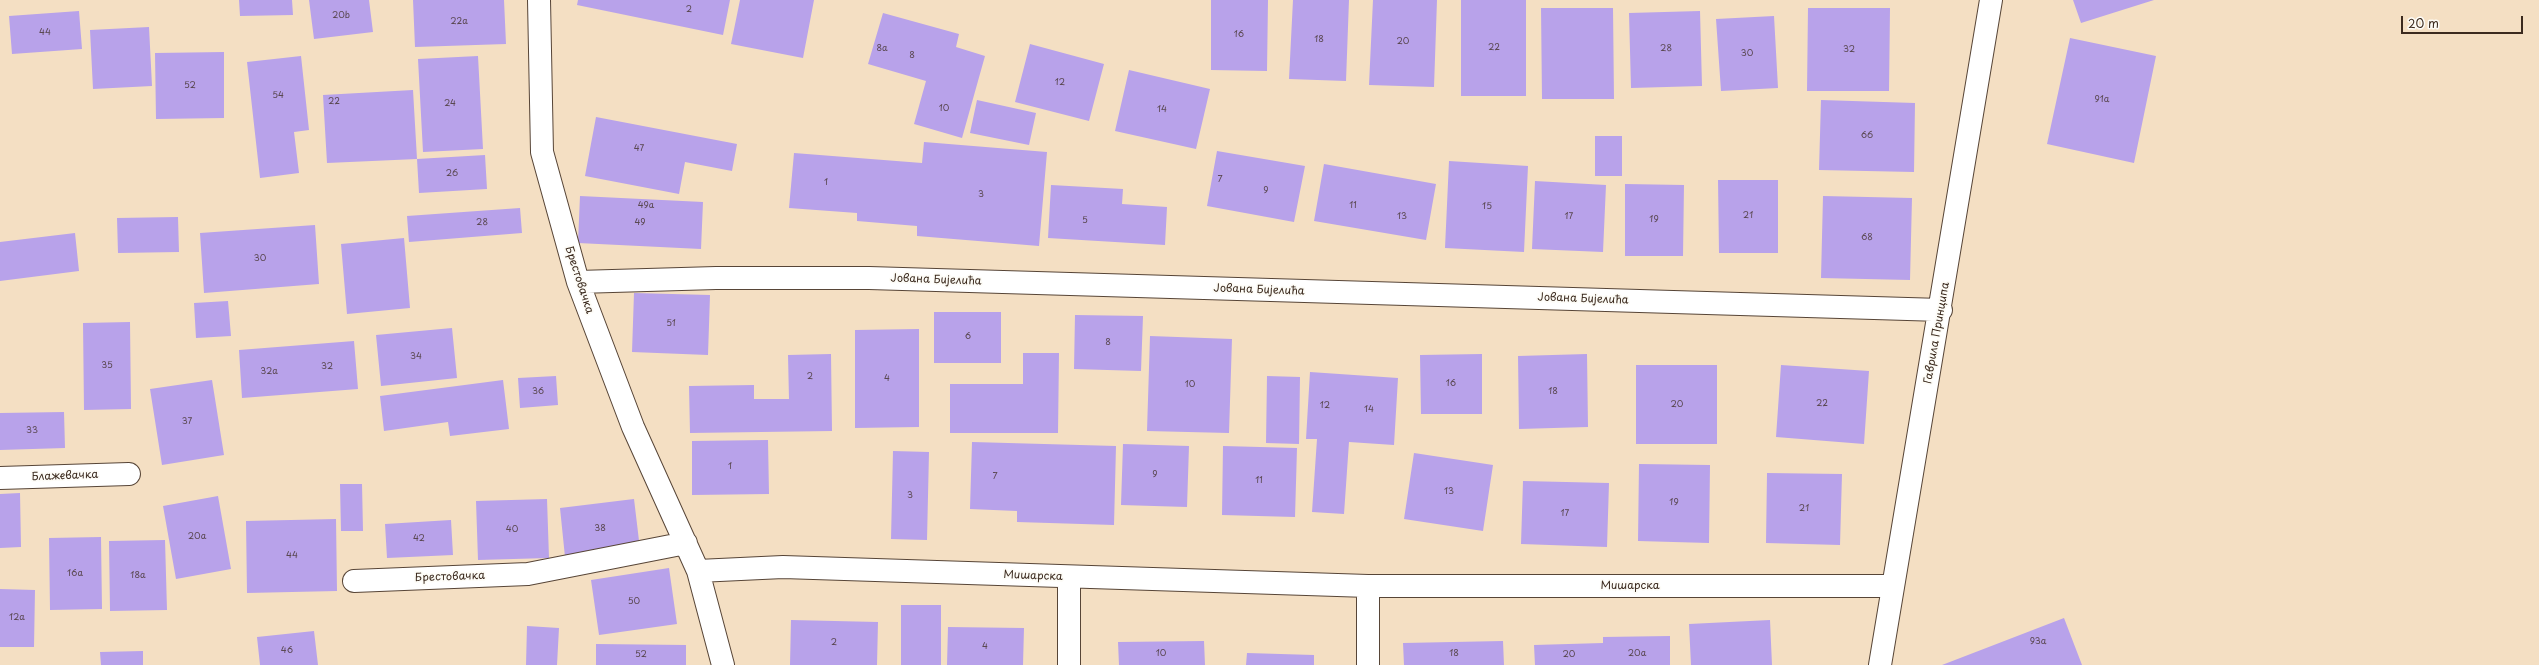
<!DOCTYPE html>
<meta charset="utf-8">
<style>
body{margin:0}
#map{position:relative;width:2539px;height:665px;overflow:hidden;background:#f4dfc3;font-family:"Playpen Sans",sans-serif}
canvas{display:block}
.scale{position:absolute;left:2401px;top:16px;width:122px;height:18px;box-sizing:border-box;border:2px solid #3b2a1e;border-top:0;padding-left:5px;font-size:12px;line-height:14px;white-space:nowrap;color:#3b2a1e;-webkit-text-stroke:3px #fdfcf7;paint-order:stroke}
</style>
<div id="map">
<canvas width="2539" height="665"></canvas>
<div class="scale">20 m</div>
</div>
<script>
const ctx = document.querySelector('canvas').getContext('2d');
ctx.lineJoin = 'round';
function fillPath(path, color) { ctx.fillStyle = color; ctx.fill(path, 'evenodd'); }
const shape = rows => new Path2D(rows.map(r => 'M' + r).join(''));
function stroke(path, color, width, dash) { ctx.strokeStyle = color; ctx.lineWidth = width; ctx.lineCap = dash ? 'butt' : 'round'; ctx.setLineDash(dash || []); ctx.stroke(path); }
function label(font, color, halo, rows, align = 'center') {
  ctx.font = font + ' "Playpen Sans",sans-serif'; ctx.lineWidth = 3.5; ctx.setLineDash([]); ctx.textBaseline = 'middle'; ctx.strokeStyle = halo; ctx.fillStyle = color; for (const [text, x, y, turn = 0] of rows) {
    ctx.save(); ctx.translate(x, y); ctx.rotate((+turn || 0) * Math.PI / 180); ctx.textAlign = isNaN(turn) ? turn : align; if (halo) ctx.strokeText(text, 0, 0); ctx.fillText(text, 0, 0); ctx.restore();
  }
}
const building = shape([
 [239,0,292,0,293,15,240,16],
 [309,0,369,0,373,32,314,39],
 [413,0,504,0,506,44,415,47],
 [578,0,730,0,723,35,577,5],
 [740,0,814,0,803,58,731,44],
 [1211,0,1268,0,1267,71,1211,70],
 [1293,0,1349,0,1346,81,1289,79],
 [1373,0,1437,0,1434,87,1369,85],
 [1461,0,1526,0,1526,96,1461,96],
 [2073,0,2154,0,2081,23],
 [1541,8,1613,8,1614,99,1542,99],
 [1808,8,1890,8,1889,91,1807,91],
 [79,11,82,49,12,54,9,16],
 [1700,11,1702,86,1631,88,1629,13],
 [883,13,959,34,956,47,985,56,962,138,914,124,926,81,868,64],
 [1774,16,1778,88,1721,91,1716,19],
 [149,27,152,86,93,89,90,30],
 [2070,38,2156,56,2134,163,2047,144],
 [1030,44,1104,64,1089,121,1015,102],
 [224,52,224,118,156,119,155,53],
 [301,56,309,130,294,132,299,173,260,178,247,62],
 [478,56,483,149,423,152,418,59],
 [1129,70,1210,89,1196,149,1115,131],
 [413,90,417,159,327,163,323,95],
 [977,100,1036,113,1029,145,970,133],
 [1821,100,1915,103,1914,172,1819,170],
 [596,117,737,144,732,171,685,162,679,194,585,176],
 [1595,136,1622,136,1622,176,1595,176],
 [924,142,1047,152,1039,246,917,236,917,226,857,221,857,213,789,208,794,153,922,163],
 [1217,151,1305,166,1294,222,1207,206],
 [485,155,487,189,419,193,417,159],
 [1449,161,1528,166,1524,252,1445,248],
 [1324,164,1436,184,1426,240,1314,221],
 [1718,180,1778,180,1778,253,1719,253],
 [1535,181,1606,185,1603,252,1532,249],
 [1625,184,1684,185,1683,256,1625,256],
 [1051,185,1123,189,1122,204,1167,207,1165,245,1048,238],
 [580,196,703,202,701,249,578,243],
 [1823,196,1912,198,1910,280,1821,278],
 [520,208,522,233,409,242,407,216],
 [178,217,179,252,118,253,117,218],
 [315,225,319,284,204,293,200,233],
 [75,233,79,271,0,281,0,242],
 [404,238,410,308,347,314,341,244],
 [634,293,710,295,708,355,632,352],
 [228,301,231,336,196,338,194,303],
 [934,312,1001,312,1001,363,934,363],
 [1075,315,1143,316,1141,371,1074,369],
 [130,322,131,409,84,410,83,323],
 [452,328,457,378,381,386,376,335],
 [919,329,919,427,855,428,855,330],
 [1150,336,1232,339,1229,433,1147,431],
 [354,341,358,389,242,398,239,350],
 [1023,353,1059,353,1058,433,950,433,950,384,1023,384],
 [831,354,832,431,690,433,689,386,754,385,754,399,789,399,788,355],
 [1482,354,1482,414,1421,414,1420,355],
 [1587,354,1588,427,1519,429,1518,356],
 [1636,365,1717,365,1717,444,1636,444],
 [1781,365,1869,371,1864,444,1776,437],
 [1310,372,1398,378,1394,445,1349,442,1344,514,1312,512,1317,439,1306,439],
 [556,376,558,405,520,408,518,378],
 [1267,376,1300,377,1299,444,1266,443],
 [212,380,224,455,162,465,150,389],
 [503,380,509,429,450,436,448,422,384,431,380,396],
 [64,412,65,448,0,450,0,413],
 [768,440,769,494,692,495,692,441],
 [972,442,1116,446,1114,525,1017,522,1017,511,970,509],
 [1123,444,1189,446,1187,507,1121,505],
 [1223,446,1297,448,1295,517,1222,515],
 [893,451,929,452,927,540,891,539],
 [1414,453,1493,465,1483,531,1404,519],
 [1639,464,1710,465,1709,543,1638,541],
 [1767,473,1842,474,1840,545,1766,543],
 [1523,481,1609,483,1607,547,1521,544],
 [340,484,362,484,363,531,341,531],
 [20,493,21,547,0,548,0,494],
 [218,496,231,569,176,579,163,506],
 [547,499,549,558,478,560,476,501],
 [634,499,640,549,565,557,560,508],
 [336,519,337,591,247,593,246,521],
 [451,520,453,555,387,558,385,524],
 [101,537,102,609,50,610,49,538],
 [165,540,167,610,110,611,109,541],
 [669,568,677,624,599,635,591,580],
 [0,589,35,590,34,647,0,647],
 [901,605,941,605,941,665,901,665],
 [2064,618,2082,665,1942,665],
 [791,620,878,622,877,665,790,665],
 [1770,620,1772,665,1691,665,1689,624],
 [527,626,559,628,557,665,526,665],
 [948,627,1024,628,1023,665,947,665],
 [314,631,318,665,260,665,257,637],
 [1670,636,1670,665,1535,665,1534,645,1603,643,1603,637],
 [1204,641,1205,665,1119,665,1118,642],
 [1503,641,1504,665,1404,665,1403,643],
 [596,644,686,645,686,665,596,665],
 [143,651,143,665,101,665,100,652],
 [1247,653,1314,655,1314,665,1246,665]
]);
const minor = shape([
 [539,0,542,152,578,282,633,427,698,571,723,665],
 [578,282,716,278,869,278,1941,310],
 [0,478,129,474],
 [698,571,783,567,1368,586,1892,586],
 [1069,577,1069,665],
 [354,581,528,574,686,543],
 [1368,586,1368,665],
 [1880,665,1991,0]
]);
const numberNames = [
 ["2",689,10],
 ["20b",341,16],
 ["22a",459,22],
 ["44",45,33],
 ["16",1239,35],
 ["18",1319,40],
 ["20",1403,42],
 ["22",1494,48],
 ["8a",882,49],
 ["28",1666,49],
 ["32",1849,50],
 ["30",1747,54],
 ["8",912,56],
 ["12",1060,83],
 ["52",190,86],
 ["54",278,96],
 ["91a",2102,100],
 ["22",334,102],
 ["24",450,104],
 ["10",944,109],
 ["14",1162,110],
 ["66",1867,136],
 ["47",639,149],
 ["26",452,174],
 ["7",1220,180],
 ["1",826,183],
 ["9",1266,191],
 ["3",981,195],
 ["49a",646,206],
 ["11",1353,206],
 ["15",1487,207],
 ["21",1748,216],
 ["13",1402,217],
 ["17",1569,217],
 ["19",1654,220],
 ["5",1085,221],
 ["28",482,223],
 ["49",640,223],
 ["68",1867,238],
 ["30",260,259],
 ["51",671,324],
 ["6",968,337],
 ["8",1108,343],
 ["34",416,357],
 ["35",107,366],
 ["32",327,367],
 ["32a",269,372],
 ["2",810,377],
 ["4",887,379],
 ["16",1451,384],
 ["10",1190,385],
 ["36",538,392],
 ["18",1553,392],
 ["22",1822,404],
 ["20",1677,405],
 ["12",1325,406],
 ["14",1369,410],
 ["37",187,422],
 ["33",32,431],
 ["1",730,467],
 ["9",1155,475],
 ["7",995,477],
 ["11",1259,481],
 ["13",1449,492],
 ["3",910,496],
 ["19",1674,503],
 ["21",1804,509],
 ["17",1565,514],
 ["38",600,529],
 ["40",512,530],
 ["20a",197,537],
 ["42",419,539],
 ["44",292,556],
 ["16a",75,574],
 ["18a",138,576],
 ["50",634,602],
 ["12a",17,618],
 ["93a",2038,642],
 ["2",834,643],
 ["4",985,647],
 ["46",287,651],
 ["10",1161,654],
 ["18",1454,654],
 ["20a",1637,654],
 ["52",641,655],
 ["20",1569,655]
];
const streetNames = [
 ["Брестовачка",579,280,72],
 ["Јована Бијелића",936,280,2],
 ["Јована Бијелића",1259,290,2],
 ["Јована Бијелића",1583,299,2],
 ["Гаврила Принципа",1937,333,-80],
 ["Блажевачка",65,476,-2],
 ["Мишарска",1033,576,2],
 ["Брестовачка",450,577,-2],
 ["Мишарска",1630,586]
];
fillPath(building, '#b8a2ea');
stroke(minor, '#574537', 24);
stroke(minor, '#fff', 22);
label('9px', '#5a4851', null, numberNames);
label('11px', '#3b2a1e', '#fdfcf7', streetNames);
</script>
